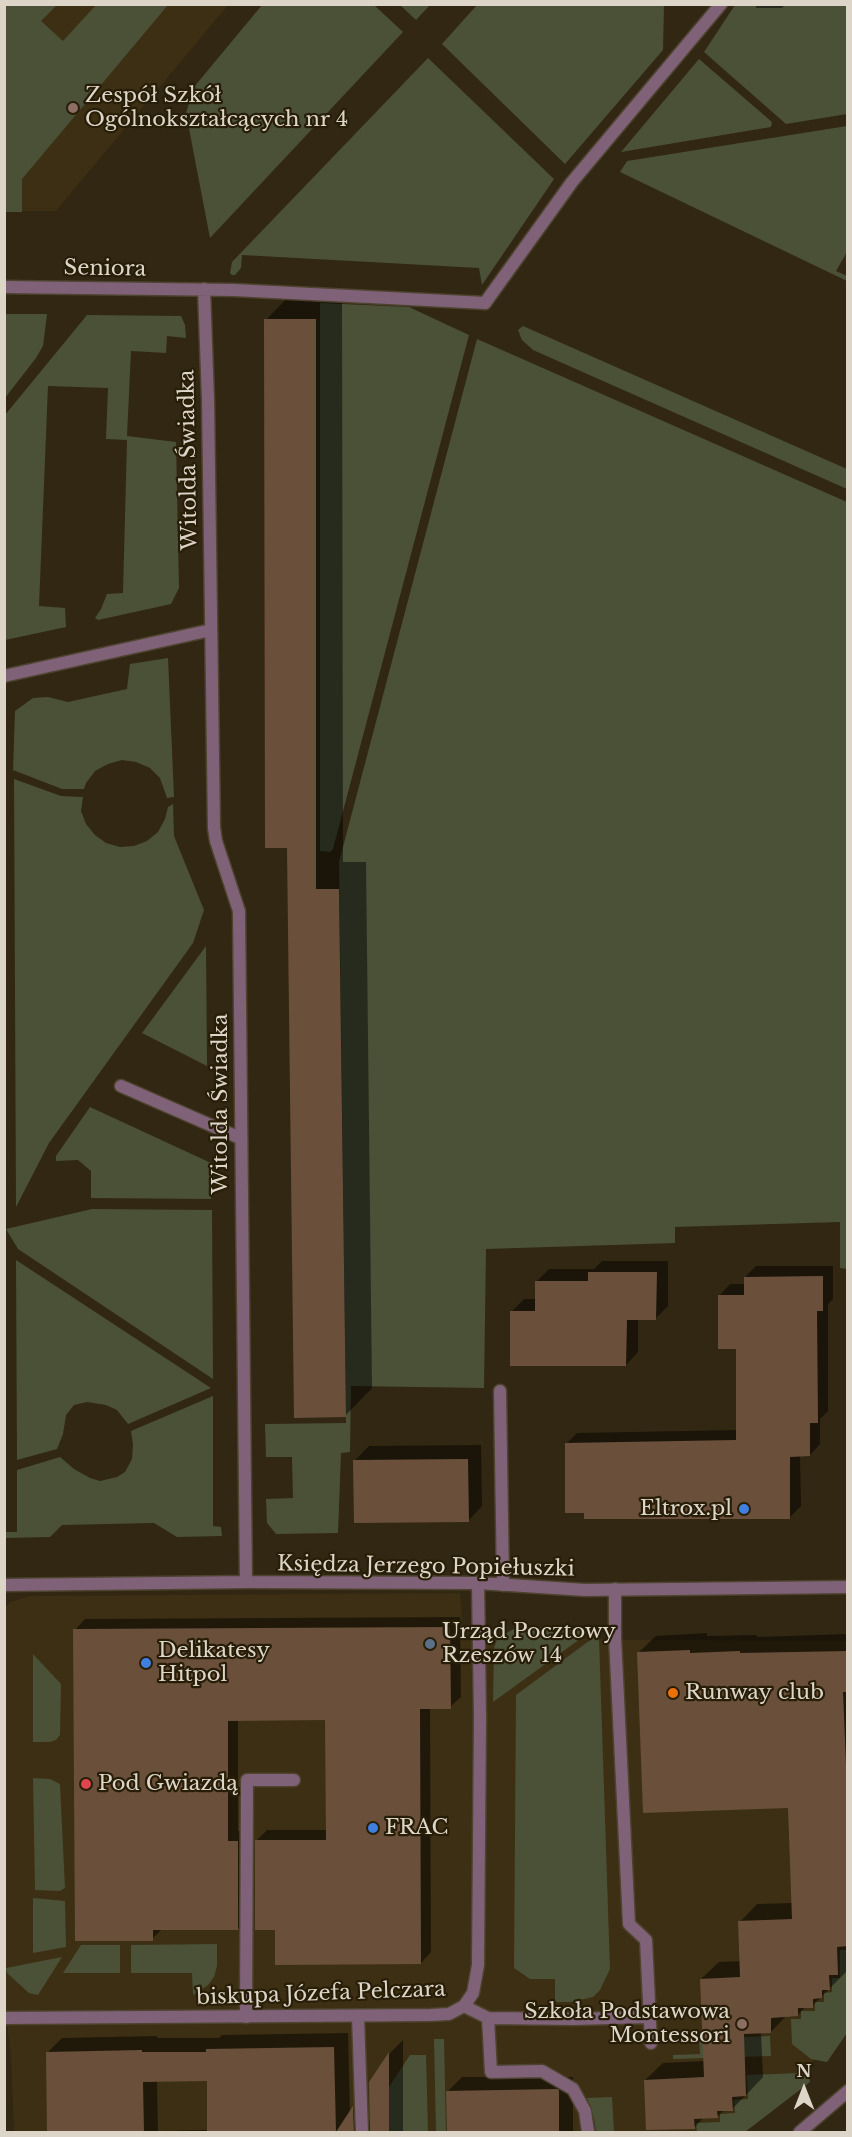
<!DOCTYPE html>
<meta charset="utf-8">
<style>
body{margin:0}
#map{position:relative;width:852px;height:2137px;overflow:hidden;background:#322712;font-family:"Libre Baskerville",serif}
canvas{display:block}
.frame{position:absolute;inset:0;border:6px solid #dcd5c8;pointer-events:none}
.north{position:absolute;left:774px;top:2059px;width:60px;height:60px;-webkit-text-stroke:4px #281e08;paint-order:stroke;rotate:0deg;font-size:16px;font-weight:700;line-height:24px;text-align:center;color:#dcd5c8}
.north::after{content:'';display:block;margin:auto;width:21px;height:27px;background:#dcd5c8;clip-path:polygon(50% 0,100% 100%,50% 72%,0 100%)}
</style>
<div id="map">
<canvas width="852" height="2137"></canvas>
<div class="frame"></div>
<div class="north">N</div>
</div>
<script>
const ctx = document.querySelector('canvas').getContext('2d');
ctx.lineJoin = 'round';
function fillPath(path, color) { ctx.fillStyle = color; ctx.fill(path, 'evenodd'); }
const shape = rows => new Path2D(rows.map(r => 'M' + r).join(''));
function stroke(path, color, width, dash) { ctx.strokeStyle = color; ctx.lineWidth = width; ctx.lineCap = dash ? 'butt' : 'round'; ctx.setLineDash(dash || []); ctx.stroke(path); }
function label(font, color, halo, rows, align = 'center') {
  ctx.font = font + ' "Libre Baskerville",serif'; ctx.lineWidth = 4.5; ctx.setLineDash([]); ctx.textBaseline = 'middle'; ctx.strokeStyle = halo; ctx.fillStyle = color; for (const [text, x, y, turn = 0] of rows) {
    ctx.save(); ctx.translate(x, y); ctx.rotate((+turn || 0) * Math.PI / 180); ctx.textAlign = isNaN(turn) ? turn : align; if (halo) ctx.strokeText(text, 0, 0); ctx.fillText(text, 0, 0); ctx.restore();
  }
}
const built = shape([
 [4,5,228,5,56,211,5,211],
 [460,1593,463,1635,635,1640,847,1641,847,2011,828,2042,802,2075,727,2132,14,2132,11,2054,4,2000,4,1608,11,1602,30,1596]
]);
const green = shape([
 [4,5,57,5,41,21,63,41,96,5,168,5,22,179,22,212,5,212],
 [262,5,374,5,403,32,210,238,186,113,194,87],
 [400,5,430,5,416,20],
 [477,5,664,5,663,50,565,164,442,44],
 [735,5,847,5,847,114,786,124,704,52],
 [428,58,554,179,482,285,479,268,242,255,241,268,235,275,232,275,230,273,232,262],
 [699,59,772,122,771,127,621,152],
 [847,126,847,252,836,271,847,276,847,281,620,172,627,161],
 [320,303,409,307,469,335,333,849,330,852,320,851],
 [5,314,47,314,43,346,36,358,5,398],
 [87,315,181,316,185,325,186,338,167,336,166,353,131,351,127,436,176,442,179,588,171,604,98,620,95,618,101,609,107,594,123,593,127,440,106,439,108,388,48,386,39,606,65,608,66,627,5,640,5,415],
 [523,326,847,469,847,489,533,350,522,340,518,330],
 [477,339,847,502,847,1269,840,1268,840,1222,675,1227,675,1243,486,1249,484,1388,351,1386,350,1452,341,1453,338,1533,276,1534,267,1523,266,1499,293,1498,292,1457,266,1457,265,1424,346,1423,339,862],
 [168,658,174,797,167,798,160,778,150,768,136,762,122,760,108,764,95,771,86,783,84,789,62,789,13,770,15,711,33,698,48,697,68,702,127,689,130,664],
 [14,779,61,796,83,797,81,811,86,824,95,835,106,843,120,847,134,846,147,841,158,832,165,819,168,807,173,804,174,836,204,910,193,943,49,1143,16,1207],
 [206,946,207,1066,142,1033],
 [90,1107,211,1163,211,1199,91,1198,91,1171,78,1160,56,1161,56,1156],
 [92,1209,212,1210,213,1379,18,1249,6,1229],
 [16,1260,211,1388,128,1424,117,1410,106,1405,87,1402,74,1405,66,1415,63,1434,57,1449,17,1460],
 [213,1396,213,1526,221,1527,222,1536,177,1537,154,1523,62,1525,50,1537,5,1538,5,1532,17,1532,17,1470,60,1457,74,1469,90,1478,100,1481,117,1477,125,1472,132,1459,133,1445,131,1431],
 [578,1627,587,1634,493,1702,494,1648,498,1637,516,1628],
 [593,1638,599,1638,610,1969,600,1990,593,1997,571,2002,555,2002,555,1979,530,1979,514,1968,516,1695],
 [33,1654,61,1684,60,1735,56,1740,50,1742,33,1742],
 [33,1778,50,1779,60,1784,65,1888,60,1891,35,1890],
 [33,1898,65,1901,66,1947,33,1953],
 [217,1944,217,1966,214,1977,208,1985,193,1995,192,1973,131,1973,131,1945],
 [81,1945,120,1945,120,1973,63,1973],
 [840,1950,847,1950,847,2033,827,2062,811,2059,792,2044,791,2019,801,2019,801,2011,815,2011,815,2002,824,2002,824,1993,832,1992,832,1978,840,1978],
 [62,1957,38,1995,29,1993,7,1973,6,1968],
 [770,2036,771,2056,673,2059,673,2055,700,2054,699,2039],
 [434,2039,444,2039,446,2132,436,2132],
 [410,2055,426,2055,428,2132,389,2132,389,2087],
 [807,2068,810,2082,745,2132,688,2132,697,2132,696,2123,720,2122,720,2114,735,2113,734,2100,748,2099,747,2075,802,2073],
 [612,2097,614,2132,596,2132,594,2118,587,2098]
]);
const shadow = shape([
 [756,4,786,4,782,8,756,8],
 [293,292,342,292,343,862,366,862,372,1388,345,1416,289,847,266,320],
 [602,1261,668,1261,668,1306,656,1318,638,1318,638,1352,626,1365,512,1311,524,1299,537,1299,537,1281,549,1269,594,1269],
 [756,1266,833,1266,833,1299,828,1304,828,1411,820,1419,820,1444,810,1455,800,1455,801,1506,790,1517,566,1444,577,1433,738,1430,738,1347,720,1295,730,1284,745,1284,745,1277],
 [481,1445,482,1506,468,1521,355,1460,369,1446],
 [460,1617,461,1697,450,1707,430,1707,431,1952,421,1963,276,1929,256,1841,267,1830,328,1830,327,1719,238,1719,238,1831,248,1831,248,1918,237,1929,162,1929,152,1939,75,1630,85,1619],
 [707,1633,707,1636,757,1635,757,1637,848,1634,848,1963,847,1971,812,2006,806,2006,798,2015,787,2015,771,2032,761,2032,763,2077,749,2092,732,2109,725,2109,717,2117,704,2117,694,2128,645,2080,663,2063,705,2061,701,1979,719,1962,741,1961,740,1922,757,1904,793,1903,790,1806,638,1653,656,1636],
 [348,2033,350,2114,367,2094,368,2118,371,2123,370,2083,390,2053,403,2040,403,2132,48,2132,47,2053,62,2038,157,2036,157,2038,219,2038,222,2035],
 [208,2079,209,2130,158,2131,157,2080],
 [462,2077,573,2077,573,2132,449,2132,448,2091]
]);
const building = shape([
 [264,319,316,319,316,889,339,889,346,1417,294,1418,287,848,265,848],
 [588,1272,657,1272,656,1320,627,1320,626,1366,510,1366,510,1311,535,1311,535,1281,588,1281],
 [823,1276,823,1311,817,1311,818,1423,810,1423,810,1456,790,1457,790,1519,584,1519,584,1513,565,1513,565,1443,736,1440,736,1349,718,1349,718,1295,744,1295,744,1277],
 [468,1459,469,1522,354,1523,353,1460],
 [450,1627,451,1709,420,1709,421,1964,275,1965,275,1930,255,1930,255,1840,326,1840,325,1720,228,1721,228,1841,238,1841,238,1930,153,1930,153,1941,75,1941,73,1629],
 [690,1650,690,1653,740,1651,740,1653,848,1651,848,1692,843,1692,848,1814,848,1946,837,1947,838,1975,829,1975,830,1990,822,1990,822,1998,813,1999,813,2008,798,2008,798,2016,771,2018,771,2033,744,2034,746,2096,732,2097,733,2111,717,2111,718,2118,694,2119,695,2129,646,2130,644,2080,704,2077,700,1979,740,1977,738,1921,792,1919,788,1808,643,1813,637,1652],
 [334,2047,336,2132,353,2106,354,2133,207,2133,207,2081,143,2082,144,2133,47,2133,46,2052,142,2050,142,2052,206,2052,206,2049],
 [389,2052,389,2133,370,2133,369,2082],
 [557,2089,559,2090,559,2133,447,2133,446,2091]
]);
const service = shape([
 [485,303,572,182,721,4],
 [121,1086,240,1138],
 [500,1391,503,1585],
 [615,1589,615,1637,629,1924,646,1940,651,2043],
 [464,2006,488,2018,574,2019,650,2017],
 [246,2017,247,1780,294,1780],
 [358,2017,362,2132],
 [488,2018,491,2072,542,2071,573,2089,585,2111,588,2132]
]);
const minor = shape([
 [4,287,234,290,485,303],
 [204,289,208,400,214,828,216,841,239,911,246,1582],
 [4,676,211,630],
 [4,1585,246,1582,478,1583,585,1590,848,1587],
 [4,2018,430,2015,449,2014,464,2006,473,1993,478,1965,480,1717,478,1583]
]);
const tertiary = shape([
 [800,2132,848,2091]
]);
const markers = [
 [73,108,6,"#8d6e63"],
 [744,1509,6,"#3f7fe0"],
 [430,1644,6,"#5c6f8a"],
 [146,1663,6,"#3f7fe0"],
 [673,1693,6,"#e8710a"],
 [86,1784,6,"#e0444e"],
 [373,1828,6,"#3f7fe0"],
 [742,2024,6,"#8d6e63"]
];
const poiNames = [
 ["Zespół Szkół",85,96],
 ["Ogólnokształcących nr 4",85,120],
 ["Eltrox.pl",732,1509,"right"],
 ["Urząd Pocztowy",442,1632],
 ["Rzeszów 14",442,1656],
 ["Delikatesy",158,1651],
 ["Hitpol",158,1675],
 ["Runway club",685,1693],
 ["Pod Gwiazdą",98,1784],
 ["FRAC",385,1828],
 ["Szkoła Podstawowa",730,2012,"right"],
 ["Montessori",730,2036,"right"]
];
const streetNames = [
 ["Seniora",105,269,1],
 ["Witolda Świadka",189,460,-91],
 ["Witolda Świadka",221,1104,-90],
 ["Księdza Jerzego Popiełuszki",426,1567,1],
 ["biskupa Józefa Pelczara",321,1994,-2]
];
fillPath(built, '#3d2f13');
fillPath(green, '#4a5137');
fillPath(shadow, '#0007');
fillPath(building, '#6a503b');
stroke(service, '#4d432f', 15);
stroke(minor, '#4d432f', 15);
stroke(tertiary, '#4d432f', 15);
stroke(service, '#7f6278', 12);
stroke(minor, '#7f6278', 12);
stroke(tertiary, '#7f6278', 12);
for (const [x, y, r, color] of markers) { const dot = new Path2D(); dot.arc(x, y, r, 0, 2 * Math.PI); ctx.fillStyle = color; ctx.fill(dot); stroke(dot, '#281e08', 2); }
label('21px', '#dcd5c8', '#281e08', poiNames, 'left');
label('21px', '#dcd5c8', '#281e08', streetNames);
</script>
